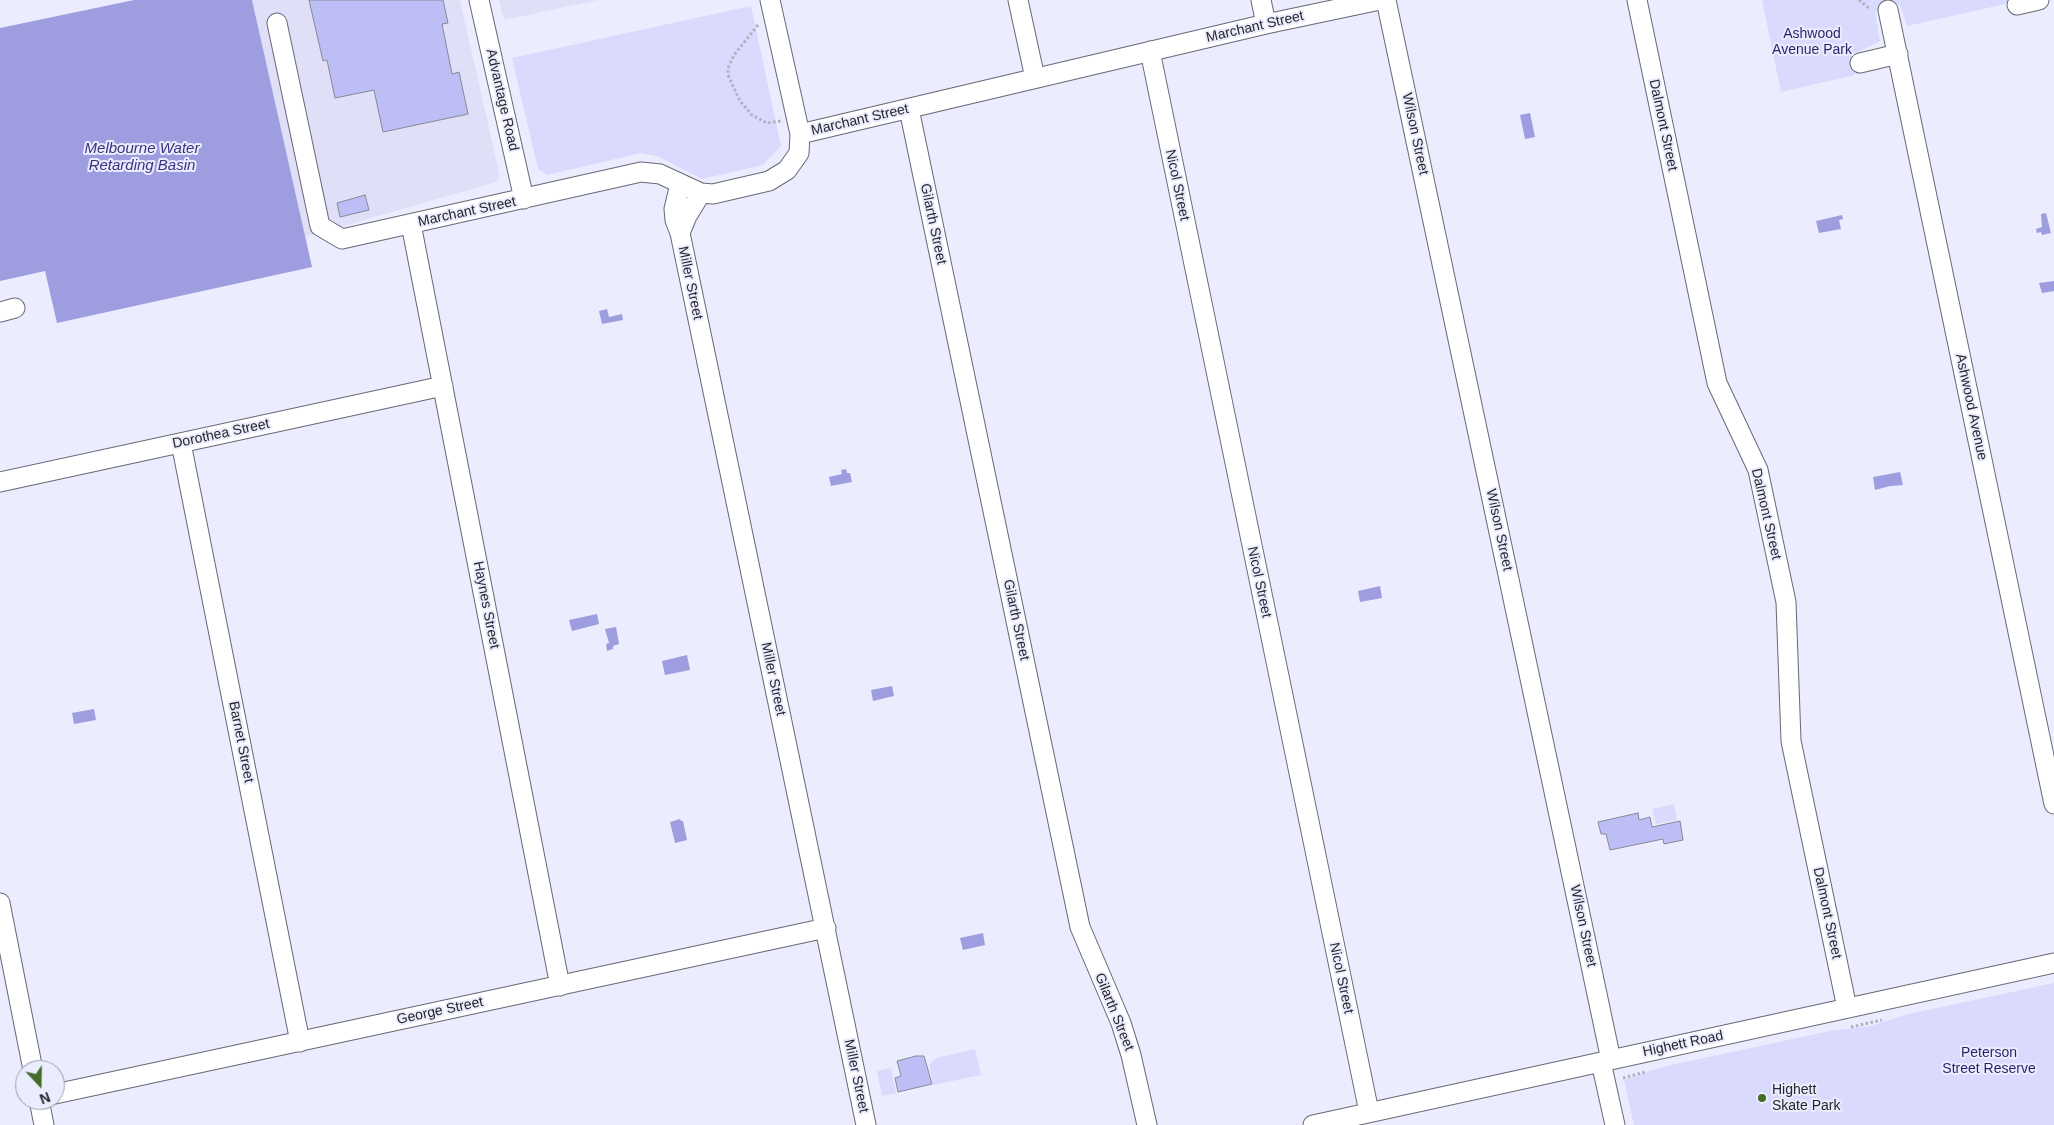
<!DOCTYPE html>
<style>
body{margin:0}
#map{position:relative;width:2054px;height:1125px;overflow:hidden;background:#ebecfd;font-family:Helvetica,sans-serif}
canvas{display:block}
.north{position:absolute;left:15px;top:1060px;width:50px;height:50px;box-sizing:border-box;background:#ebecfd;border:1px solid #9c9da9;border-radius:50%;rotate:159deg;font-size:14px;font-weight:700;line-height:20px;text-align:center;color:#26262c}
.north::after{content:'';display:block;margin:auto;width:18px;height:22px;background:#446b27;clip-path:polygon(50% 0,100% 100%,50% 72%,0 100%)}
</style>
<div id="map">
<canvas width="2054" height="1125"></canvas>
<div class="north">N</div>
</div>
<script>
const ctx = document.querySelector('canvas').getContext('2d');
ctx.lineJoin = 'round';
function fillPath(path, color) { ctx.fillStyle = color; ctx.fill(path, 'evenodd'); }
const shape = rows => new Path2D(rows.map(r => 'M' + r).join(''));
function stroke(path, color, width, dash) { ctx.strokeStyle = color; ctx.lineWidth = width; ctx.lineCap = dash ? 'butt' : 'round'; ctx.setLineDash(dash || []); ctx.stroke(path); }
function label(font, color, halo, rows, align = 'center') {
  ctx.font = font + ' Helvetica,sans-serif'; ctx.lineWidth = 4; ctx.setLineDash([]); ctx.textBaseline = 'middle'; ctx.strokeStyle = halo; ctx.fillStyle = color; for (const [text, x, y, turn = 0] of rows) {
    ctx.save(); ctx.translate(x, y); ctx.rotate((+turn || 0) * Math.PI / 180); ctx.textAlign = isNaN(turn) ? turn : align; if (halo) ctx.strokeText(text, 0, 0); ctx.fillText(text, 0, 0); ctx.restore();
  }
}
const built = shape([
 [252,0,460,0,500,177,496,182,305,237],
 [499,0,598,0,504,20]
]);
const green = shape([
 [1762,0,2023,0,1907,26,1900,5,1875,11,1880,41,1852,55,1855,75,1781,92],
 [751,6,781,146,763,165,702,179,657,156,641,153,547,175,538,169,512,58],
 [1674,804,1677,820,1656,824,1652,809],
 [2054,983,2054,1125,1634,1125,1624,1080,1662,1067,1830,1031,1870,1026,1909,1014],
 [975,1049,981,1075,933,1085,929,1065,936,1058],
 [891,1068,896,1093,882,1096,877,1071]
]);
const water = shape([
 [134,0,252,0,312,267,57,323,45,271,0,281,0,28],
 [1530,113,1535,137,1525,139,1520,115],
 [2046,213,2051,233,2042,235,2041,232,2037,233,2036,229,2042,227,2041,214],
 [1842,215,1843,219,1839,220,1841,229,1819,233,1816,221],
 [2054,281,2054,291,2042,293,2039,283],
 [607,309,609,317,622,314,623,320,602,324,599,311],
 [846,469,847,473,850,473,852,482,831,486,829,477,842,474,841,470],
 [1900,472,1903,485,1890,486,1875,490,1873,477],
 [1380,586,1382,598,1360,602,1358,591],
 [597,614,599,624,572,631,569,620],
 [616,627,619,644,613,646,613,649,607,651,606,644,609,643,605,629],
 [687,655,690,670,665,675,662,661],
 [892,686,894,696,873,701,871,690],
 [94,709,96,720,74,724,72,713],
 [680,819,681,821,683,821,687,840,675,843,670,822],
 [983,933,985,945,963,950,960,938]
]);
const building = shape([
 [309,0,443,0,448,23,442,24,452,74,459,72,468,114,383,132,374,90,335,98,327,60,323,61,309,0],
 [365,195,369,210,340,217,337,203,365,195],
 [1638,813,1639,820,1650,817,1652,827,1680,821,1683,840,1664,844,1663,839,1610,850,1606,834,1601,834,1598,822,1638,813],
 [916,1056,924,1056,932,1084,898,1092,895,1078,901,1076,897,1061,916,1056]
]);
const path = shape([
 [1859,0,1870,9],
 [758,25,734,55,728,68,728,75,740,101,752,115,767,123,781,121],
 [1851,1027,1882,1020],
 [1623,1078,1645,1072]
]);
const minor = shape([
 [479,0,524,199],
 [770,0,800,134],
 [1018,0,1035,78],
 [1261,0,1266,24],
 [1386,0,1611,1060],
 [1637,0,1717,383,1758,470,1786,602,1791,741,1847,1008],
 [2017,5,2039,0],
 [1888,10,2054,804],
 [277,23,320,226,342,239,641,172,660,174,701,193,713,194,769,181,787,170,799,153,800,134,1266,24,1380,0],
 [1150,51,1369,1112],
 [1860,63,1898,54],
 [909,109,1080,927,1121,1023,1131,1055,1147,1125],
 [680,184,674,209,675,220,680,233,866,1125],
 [411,224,560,986],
 [680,233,687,216,701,193],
 [0,312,15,308],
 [181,443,300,1042],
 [0,482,443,386],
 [0,903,33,1070],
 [1601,1062,1615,1125],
 [55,1094,826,928],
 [39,1100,44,1125],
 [1313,1125,2054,963]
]);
const markers = [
 [1762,1098,5,"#446b27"]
];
const streetNames = [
 ["Marchant Street",1255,27,-13],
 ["Advantage Road",502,100,77],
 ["Marchant Street",860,120,-13],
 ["Dalmont Street",1663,125,78],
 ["Wilson Street",1415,134,78],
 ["Nicol Street",1177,185,78],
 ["Marchant Street",467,212,-12],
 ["Gilarth Street",933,224,78],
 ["Miller Street",690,283,78],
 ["Ashwood Avenue",1971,407,78],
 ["Dorothea Street",221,434,-12],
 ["Dalmont Street",1766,514,77],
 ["Wilson Street",1499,530,78],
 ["Nicol Street",1259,582,78],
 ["Haynes Street",486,605,79],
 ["Gilarth Street",1016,620,78],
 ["Miller Street",773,679,78],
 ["Barnet Street",241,742,79],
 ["Dalmont Street",1827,913,78],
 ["Wilson Street",1583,926,78],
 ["Nicol Street",1341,978,78],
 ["George Street",440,1011,-12],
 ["Gilarth Street",1114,1012,68],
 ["Highett Road",1683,1044,-12],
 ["Miller Street",856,1076,78]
];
const parkNames = [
 ["Ashwood",1812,34],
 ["Avenue Park",1812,50],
 ["Peterson",1989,1053],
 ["Street Reserve",1989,1069]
];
const poiNames = [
 ["Highett",1772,1090],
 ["Skate Park",1772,1106]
];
const waterNames = [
 ["Melbourne Water",142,149],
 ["Retarding Basin",142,166]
];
fillPath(built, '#dfe0f8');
fillPath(green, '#d9dafe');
fillPath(water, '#9e9de0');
fillPath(building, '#bdbef5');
stroke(building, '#888897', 1);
stroke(minor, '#686877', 21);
stroke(path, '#b0b1be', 3, [2.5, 2.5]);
stroke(minor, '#fff', 19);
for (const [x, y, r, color] of markers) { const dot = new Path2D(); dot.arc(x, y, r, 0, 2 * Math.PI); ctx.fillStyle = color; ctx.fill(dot); stroke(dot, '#ebecfd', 2); }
label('14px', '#26262c', '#ebecfd', streetNames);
label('14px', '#2d1f6c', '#ebecfd', parkNames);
label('14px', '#26262c', '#ebecfd', poiNames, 'left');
label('italic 15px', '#3a307f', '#ebecfd', waterNames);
</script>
